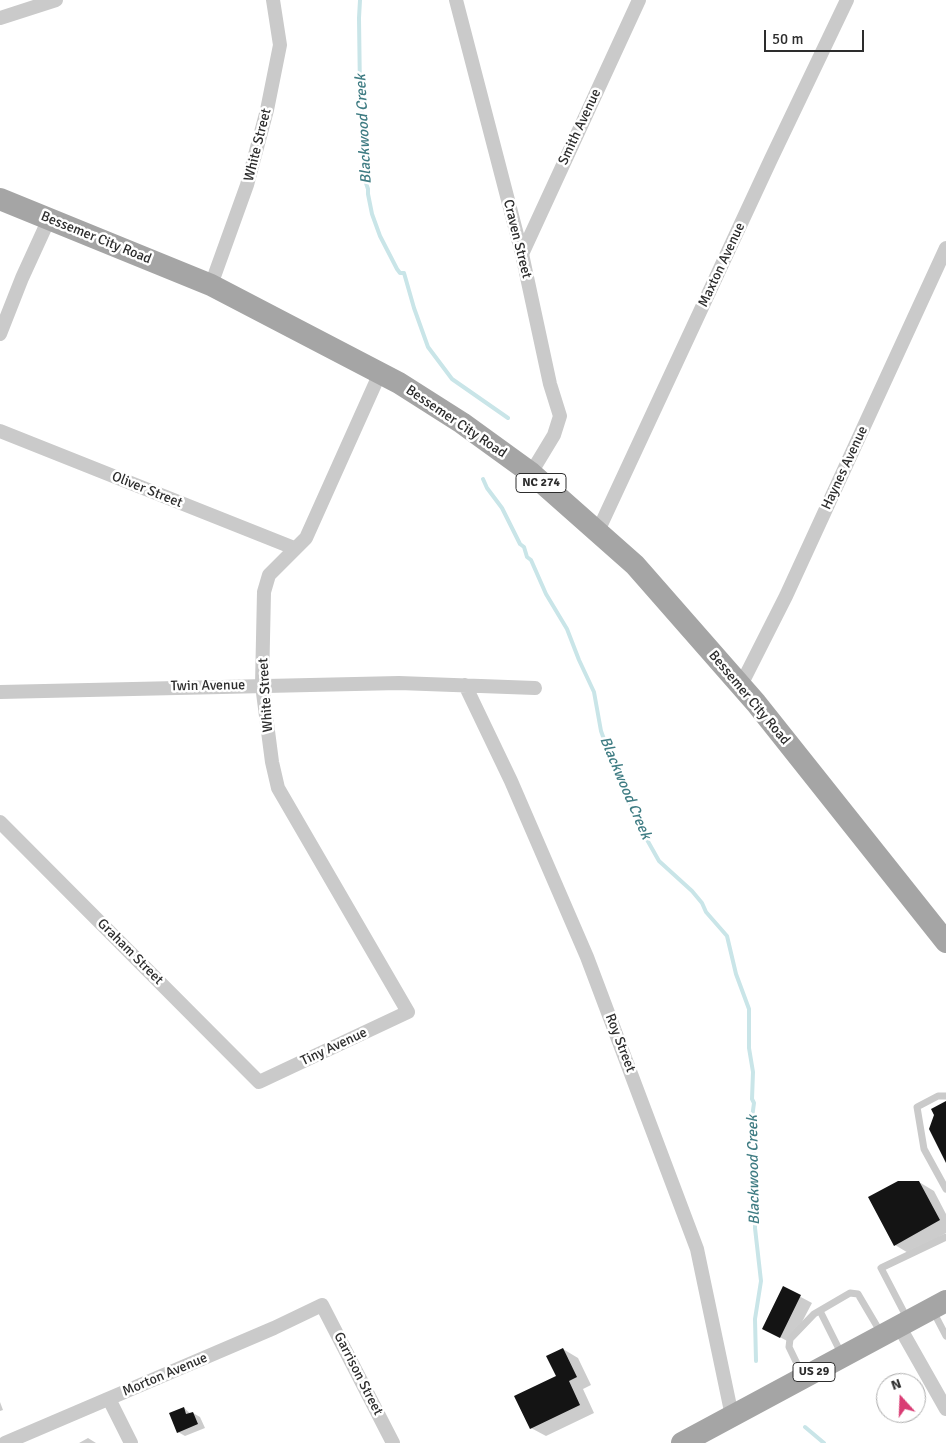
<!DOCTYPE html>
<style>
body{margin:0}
#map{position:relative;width:946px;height:1443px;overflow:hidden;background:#fff;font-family:Signika,sans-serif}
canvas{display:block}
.north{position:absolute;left:876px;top:1373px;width:50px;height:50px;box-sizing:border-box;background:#fff;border:1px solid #ababab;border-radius:50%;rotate:340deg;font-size:14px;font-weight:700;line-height:20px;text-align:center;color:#2d2d2d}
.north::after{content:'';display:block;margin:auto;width:18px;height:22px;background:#d93b73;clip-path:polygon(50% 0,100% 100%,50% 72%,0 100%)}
.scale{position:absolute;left:764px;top:30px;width:100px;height:22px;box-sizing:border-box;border:2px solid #2d2d2d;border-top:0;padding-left:6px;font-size:15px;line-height:18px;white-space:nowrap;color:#2d2d2d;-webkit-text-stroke:4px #fff;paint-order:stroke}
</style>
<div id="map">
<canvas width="946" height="1443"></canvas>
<div class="north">N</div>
<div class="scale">50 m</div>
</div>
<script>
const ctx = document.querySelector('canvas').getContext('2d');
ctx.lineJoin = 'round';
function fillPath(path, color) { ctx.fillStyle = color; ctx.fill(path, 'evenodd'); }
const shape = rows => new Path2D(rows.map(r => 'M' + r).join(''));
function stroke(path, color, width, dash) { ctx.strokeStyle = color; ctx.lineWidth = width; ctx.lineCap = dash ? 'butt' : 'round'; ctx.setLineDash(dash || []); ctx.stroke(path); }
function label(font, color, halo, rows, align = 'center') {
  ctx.font = font + ' Signika,sans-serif'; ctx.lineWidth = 5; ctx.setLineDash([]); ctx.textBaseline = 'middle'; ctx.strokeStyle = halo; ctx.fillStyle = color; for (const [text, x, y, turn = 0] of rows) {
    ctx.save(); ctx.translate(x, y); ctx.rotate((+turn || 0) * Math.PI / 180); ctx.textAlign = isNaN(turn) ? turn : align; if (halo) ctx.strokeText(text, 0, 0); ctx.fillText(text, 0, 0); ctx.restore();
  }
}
const shadow = shape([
 [919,1182,934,1191,946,1214,946,1233,910,1254,895,1245],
 [784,1288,812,1303,791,1343,774,1334],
 [563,1349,578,1358,591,1385,583,1389,594,1413,546,1436,531,1428,557,1377],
 [0,1402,3,1410,0,1411],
 [184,1408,191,1414,193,1413,200,1417,205,1428,185,1436,178,1432],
 [88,1438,96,1443,79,1443]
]);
const stream = shape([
 [360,0,359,18,360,93,363,123,361,134,364,149,365,180,368,189,368,194,372,214,380,236,397,269,400,273,404,273,414,308,428,347,452,379,508,418],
 [483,479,487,488,502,508,520,544,524,547,527,557,531,560,546,594,567,629,579,660,594,692,601,731,623,791,627,795,637,822,659,861,692,891,702,903,706,912,727,936,736,974,749,1009,749,1048,753,1072,752,1099,754,1103,751,1125,754,1155,754,1182,756,1196,755,1228,761,1281,755,1319,756,1361],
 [805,1427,824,1443]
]);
const building = shape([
 [946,1101,946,1163,929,1129,934,1115,931,1109],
 [898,1181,919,1181,940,1220,894,1246,868,1197],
 [783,1286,801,1295,780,1338,762,1329],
 [563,1348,577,1377,569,1381,580,1405,530,1429,514,1396,556,1376,546,1356],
 [184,1407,186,1414,193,1412,198,1424,177,1433,169,1413]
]);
const lane = shape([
 [946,1096,938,1096,917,1107,924,1149,946,1189],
 [820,1311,842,1355],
 [933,1311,946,1336],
 [907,1318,881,1268,946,1237],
 [803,1376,789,1347,790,1339,814,1314,850,1293,858,1294,881,1333]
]);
const street = shape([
 [456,0,522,254,550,384,560,416,554,435,531,473],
 [0,18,56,0],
 [522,254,639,0],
 [211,285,247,185,267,110,280,45,273,0],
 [0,334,22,278,49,219],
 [0,431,294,548],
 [598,531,771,159,847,0],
 [465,685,511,781,587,957,697,1249,732,1416],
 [741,685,786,596,946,248],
 [0,692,399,683,535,688],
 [0,822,259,1082,408,1012,278,788,272,762,262,685,264,592,269,575,306,538,380,373],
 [899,1326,946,1409],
 [109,1399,131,1443],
 [5,1443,274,1328,322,1305,393,1443]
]);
const primary = shape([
 [0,199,211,285,399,383,462,423,531,473,635,565,756,703,946,942],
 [682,1443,946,1301]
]);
const shields = [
 [541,483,50],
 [814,1372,42]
];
const shieldNames = [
 ["NC 274",541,483],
 ["US 29",814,1372]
];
const streetNames = [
 ["Smith Avenue",580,127,-65],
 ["White Street",258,145,-76],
 ["Bessemer City Road",96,238,22],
 ["Craven Street",517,239,76],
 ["Maxton Avenue",722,265,-65],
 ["Bessemer City Road",456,422,34],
 ["Haynes Avenue",845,468,-65],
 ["Oliver Street",147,490,22],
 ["Twin Avenue",208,686,-1],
 ["White Street",266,695,-94],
 ["Bessemer City Road",749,698,50],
 ["Graham Street",130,952,45],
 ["Roy Street",620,1043,69],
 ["Tiny Avenue",334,1047,-25],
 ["Garrison Street",358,1374,63],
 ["Morton Avenue",165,1375,-23]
];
const waterNames = [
 ["Blackwood Creek",364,129,-93],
 ["Blackwood Creek",625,788,67],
 ["Blackwood Creek",754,1170,-91]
];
fillPath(shadow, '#0003');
stroke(stream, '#c9e5e8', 4);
fillPath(building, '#141414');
stroke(lane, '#cacaca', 7);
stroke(street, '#cacaca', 14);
stroke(primary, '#a5a5a5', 22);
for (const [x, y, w] of shields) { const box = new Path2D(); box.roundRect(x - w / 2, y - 9.5, w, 19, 4); ctx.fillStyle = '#fff'; ctx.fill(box); stroke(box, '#2d2d2d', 1); }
label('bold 12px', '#2d2d2d', null, shieldNames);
label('14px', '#2d2d2d', '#fff', streetNames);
label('italic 15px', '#3f7c83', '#fff', waterNames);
</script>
